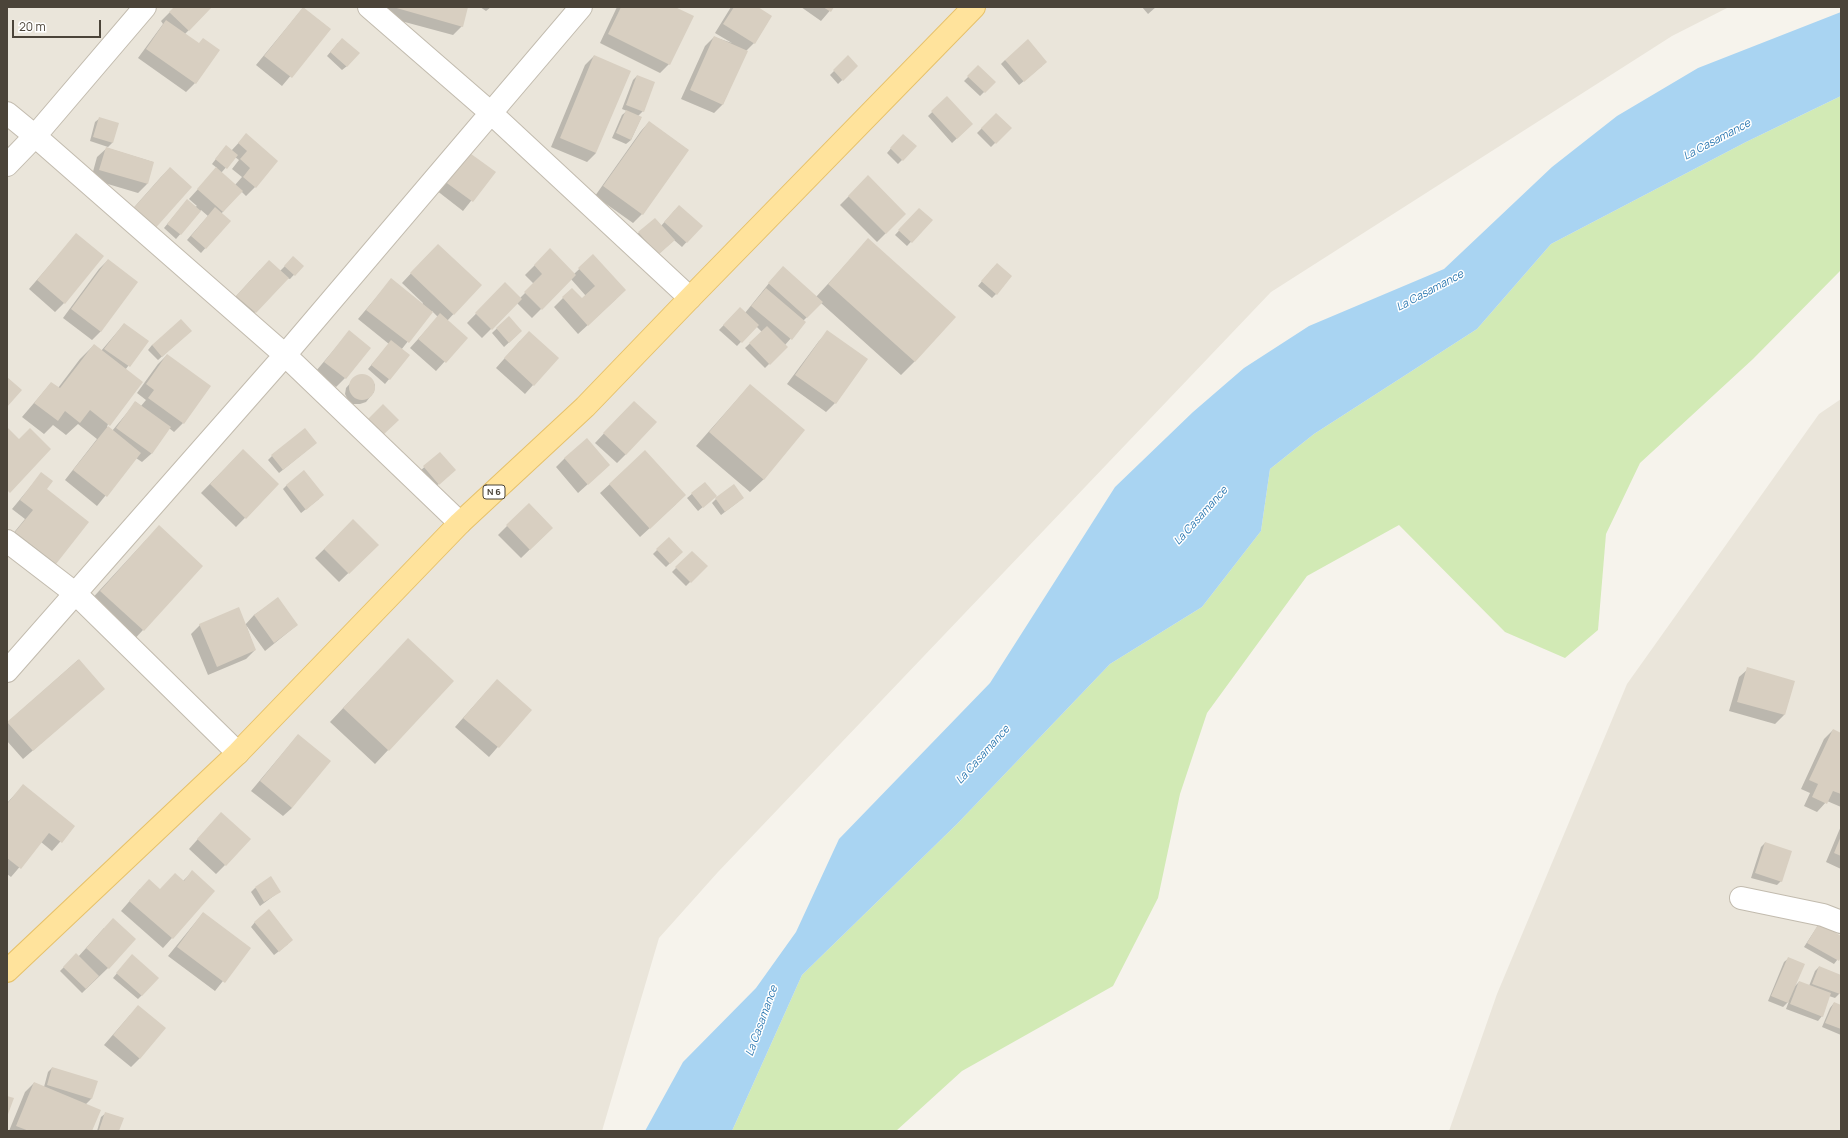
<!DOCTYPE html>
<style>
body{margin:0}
#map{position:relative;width:1848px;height:1138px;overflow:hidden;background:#f6f3ec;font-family:Manrope,sans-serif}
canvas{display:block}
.frame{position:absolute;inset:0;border:8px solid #4b4439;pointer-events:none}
.scale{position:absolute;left:12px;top:20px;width:89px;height:18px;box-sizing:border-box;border:2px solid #4b4439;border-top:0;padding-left:5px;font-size:12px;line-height:14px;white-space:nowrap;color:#4b4439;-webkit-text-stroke:3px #fff;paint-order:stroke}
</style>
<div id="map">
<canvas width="1848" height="1138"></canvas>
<div class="frame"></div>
<div class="scale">20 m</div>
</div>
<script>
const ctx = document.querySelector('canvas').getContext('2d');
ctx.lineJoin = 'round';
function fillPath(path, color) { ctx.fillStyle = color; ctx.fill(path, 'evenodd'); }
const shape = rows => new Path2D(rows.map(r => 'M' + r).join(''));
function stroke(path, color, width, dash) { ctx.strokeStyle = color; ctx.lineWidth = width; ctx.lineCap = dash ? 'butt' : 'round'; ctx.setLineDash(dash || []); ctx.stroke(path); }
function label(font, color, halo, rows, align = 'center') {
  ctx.font = font + ' Manrope,sans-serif'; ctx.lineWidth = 3; ctx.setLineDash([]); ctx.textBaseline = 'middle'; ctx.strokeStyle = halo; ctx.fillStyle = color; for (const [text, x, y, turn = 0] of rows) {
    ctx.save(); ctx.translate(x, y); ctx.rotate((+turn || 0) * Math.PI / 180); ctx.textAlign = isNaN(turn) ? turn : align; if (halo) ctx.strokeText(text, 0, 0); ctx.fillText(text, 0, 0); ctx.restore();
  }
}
const residential = shape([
 [7,7,1729,7,1672,36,1271,292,718,872,659,938,602,1131,7,1131],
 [1841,399,1841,1131,1449,1131,1497,994,1627,684,1819,414]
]);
const green = shape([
 [1841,96,1841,270,1753,359,1640,463,1606,534,1598,630,1565,658,1505,632,1399,525,1307,576,1207,713,1180,794,1158,898,1113,986,962,1071,896,1131,732,1131,802,975,957,824,1110,664,1202,607,1261,531,1270,469,1314,434,1477,329,1551,244,1746,142]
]);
const water = shape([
 [1841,12,1841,96,1746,142,1551,244,1477,329,1314,434,1270,469,1261,531,1202,607,1110,664,957,824,802,975,732,1131,645,1131,683,1062,756,988,796,932,839,839,990,683,1115,487,1193,412,1244,368,1309,326,1444,269,1552,167,1617,116,1698,68]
]);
const shadow = shape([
 [175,7,211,7,185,34,198,44,218,50,195,83,186,92,138,58,163,24,161,21],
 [377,7,467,7,462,26,453,35,375,14],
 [480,7,491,7,486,11],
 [617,7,673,7,669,64,660,73,600,43],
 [731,7,756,7,754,43,746,51,723,104,714,113,681,99,705,46,714,37,732,43,715,33],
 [801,7,833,7,821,21],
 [1142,7,1156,7,1148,14],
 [303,8,330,29,282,86,256,65],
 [338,43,347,66,342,70,327,56],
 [594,56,596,153,587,162,551,147,585,65],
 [848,57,857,66,838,84,830,75],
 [1005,60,1042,66,1019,85,1001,64],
 [978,67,994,82,980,96,964,81],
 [637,76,643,111,638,116,641,118,631,140,626,144,612,138,622,115,627,111,622,109,633,80],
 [947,98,972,124,952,143,928,116],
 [996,114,1010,128,991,147,977,133],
 [100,118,113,142,107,148,153,162,147,184,138,193,91,179,97,157,108,147,90,141,95,122],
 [649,122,688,150,642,214,633,223,595,196,641,131],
 [246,135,255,187,246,196,241,191,221,214,229,221,201,253,187,240,208,216,201,210,176,239,164,228,183,205,195,207,197,206,189,199,217,168,212,164,222,151,231,151],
 [235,157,239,160,232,169,242,177,235,185,221,173],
 [899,139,902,160,898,164,887,153],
 [458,161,494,172,463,211,436,190],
 [170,168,191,187,122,221,161,177],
 [868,177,905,214,877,242,840,205],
 [919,209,931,220,907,246,895,235],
 [675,210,701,226,682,247,674,240,653,259,634,237,655,219,661,226],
 [76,235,64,303,55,312,29,289],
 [868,240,915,361,901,375,821,303,803,321,805,322,785,345,786,347,765,368,745,348,762,332,756,326,737,346,719,330,740,308,745,313,774,277,816,297],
 [550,250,574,274,593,256,616,299,578,334,554,307,563,298,582,300,586,296,571,279,532,318,517,303,482,338,467,323,505,284,520,298,534,284,525,275],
 [429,254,480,285,447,321,466,338,436,371,410,348,438,317,432,311,401,350,408,356,385,384,368,369,389,344,358,319,391,280,422,305,423,303,402,283],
 [293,258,302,266,290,279,287,278,246,322,228,305,260,270,280,271],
 [108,260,101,331,92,340,63,318,99,269],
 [993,268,996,294,992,298,978,286],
 [509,317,517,335,504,347,492,333],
 [124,324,147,342,125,370,107,427,112,431,136,402,141,406,146,400,137,393,158,364,167,355,183,423,174,432,169,428,151,454,142,462,136,458,97,506,65,480,97,439,78,424,66,435,53,425,44,434,22,417,51,383,58,388,80,359,94,345,101,351],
 [349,332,345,378,336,387,316,371],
 [828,332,835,403,826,412,787,384,819,341],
 [186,335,158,360,148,350,152,345],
 [520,341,533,385,525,394,496,368],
 [361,375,367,376,372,380,375,385,374,392,366,402,360,404,353,404,348,400,345,394,346,388,355,378],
 [750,385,764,479,750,492,696,446],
 [625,411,626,454,617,463,595,443],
 [311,447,279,473,268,460,272,456],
 [243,450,278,484,236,527,201,493],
 [645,452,676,504,640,537,600,493],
 [440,453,450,474,434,488,420,471],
 [565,458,609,465,578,493,556,467],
 [41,474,45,489,56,564,47,572,7,541,25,519,12,509],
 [705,483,711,500,698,511,687,498],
 [287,485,319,499,301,513,283,489],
 [716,499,738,502,721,515,712,503],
 [529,504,552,528,521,558,498,535],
 [353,521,368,554,339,582,315,558],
 [669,538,682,552,666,567,653,554],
 [146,540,202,566,130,644,87,604],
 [692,552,706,566,686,586,672,572],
 [278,599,297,625,265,651,246,625,255,650,246,659,208,675,191,634,200,625,245,625,254,615],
 [395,653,453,681,375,764,330,722],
 [78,660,94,697,23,759,7,741,7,723],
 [1748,669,1793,682,1784,715,1775,724,1729,711,1739,677],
 [488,690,530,710,489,757,455,727],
 [1833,730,1841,734,1841,807,1827,801,1817,812,1804,806,1810,793,1801,789,1824,739],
 [298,735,292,808,283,816,251,791],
 [23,786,73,827,52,851,41,842,11,877,7,874,7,803],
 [213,822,225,865,216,874,189,849],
 [1841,826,1841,869,1826,862],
 [1765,843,1781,881,1777,885,1751,878,1761,847],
 [192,872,214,891,163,948,121,911,140,889,160,890,183,881],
 [255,888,279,892,260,906,251,892],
 [203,913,249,948,215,991,168,956],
 [255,922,288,944,274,955,251,927],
 [1819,924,1841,937,1841,955,1834,964,1804,947],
 [104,928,135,939,108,968,82,993,60,971,76,955,78,957],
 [1789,958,1794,987,1799,982,1809,986,1815,971,1819,967,1841,976,1839,994,1835,998,1829,996,1822,1016,1818,1021,1786,1009,1789,1001,1783,1007,1768,1001,1784,962],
 [128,960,142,995,138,999,113,978],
 [1834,1003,1841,1006,1841,1035,1822,1027,1830,1008],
 [130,1015,140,1058,131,1067,104,1045],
 [52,1068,96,1082,91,1099,85,1105,91,1131,9,1131,25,1092,34,1083,44,1087,48,1072],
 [106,1113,122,1118,118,1131,97,1131,101,1117]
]);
const building = shape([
 [174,7,212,7,189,31,169,12],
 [303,7,331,29,292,78,264,56],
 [393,7,468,7,463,27],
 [621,7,675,7,694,16,670,65,608,34],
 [734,7,758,7,772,16,755,44,723,24],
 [823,7,834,7,831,12],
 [166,20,199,43,203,38,220,50,196,84,146,49],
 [714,36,748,51,723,105,690,90],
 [342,38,360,53,347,67,330,52],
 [1028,39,1047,62,1024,82,1005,60],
 [594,55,631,71,596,153,560,138],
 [848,55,858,66,843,81,833,70],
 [978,65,996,82,985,93,967,76],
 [637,75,655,82,644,112,626,105],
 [947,96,973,124,957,139,931,111],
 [626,110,642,117,631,140,616,133],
 [996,113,1012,128,996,144,981,128],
 [99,117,119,123,113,143,93,137],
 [649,121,689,150,643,215,603,186],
 [246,133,278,161,256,188,243,177,250,168,240,159,247,151,238,143],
 [903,134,917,146,903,161,890,148],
 [226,145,238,155,227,169,215,159],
 [106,147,154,162,148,184,99,170],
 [467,151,496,172,473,202,444,181],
 [170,167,192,187,152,232,130,212],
 [216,167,243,191,223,212,197,189],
 [868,175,906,214,886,234,848,196],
 [187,199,201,211,181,235,167,224],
 [679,205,703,226,687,243,664,222],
 [215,207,231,221,206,249,191,236],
 [919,208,933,220,912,243,898,230],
 [655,218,675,240,658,255,638,232],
 [76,233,104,256,65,304,37,280],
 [868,238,956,317,915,362,828,284],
 [438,244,482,285,454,315,410,273],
 [550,248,576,275,542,310,524,292,542,274,534,265],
 [593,254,626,290,588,326,562,297,572,288,582,298,595,286,578,268],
 [293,256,304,266,295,276,284,266],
 [108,259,138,282,101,332,71,309],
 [269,260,289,278,256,313,236,296],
 [997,263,1012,276,997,295,981,281],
 [783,266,823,302,807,318,768,283],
 [391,278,433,312,409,343,366,310],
 [505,282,522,299,492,330,475,313],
 [766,288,806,322,792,340,751,306],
 [740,307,759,325,742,343,723,325],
 [440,313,468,338,446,363,418,339],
 [509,316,522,331,509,343,496,328],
 [181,319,192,331,162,357,152,345],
 [124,323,149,341,130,367,104,349],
 [767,326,788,347,770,365,749,343],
 [349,330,371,348,346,379,324,362],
 [827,330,868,359,836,404,795,375],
 [529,331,559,358,534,386,504,358],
 [391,340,410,355,390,380,371,365],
 [94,344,143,382,110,426,90,410,80,423,65,411,58,421,34,403,51,382,60,388],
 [167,354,211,386,184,424,148,398,154,390,146,384],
 '349 387a13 13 0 1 1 26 0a13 13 0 1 1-26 0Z',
 [7,377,22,390,7,407],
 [750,384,805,430,764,480,709,432],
 [135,401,171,427,152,454,116,428],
 [634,401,657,422,626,455,603,433],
 [383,404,399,420,383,435,368,419],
 [108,426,141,453,107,497,73,470],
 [7,427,19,439,30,428,51,449,10,493,7,490],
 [305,428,317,443,283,470,271,455],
 [587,438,610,465,588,485,564,458],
 [243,449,279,484,246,519,210,484],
 [645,450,686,495,650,529,609,484],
 [440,452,456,470,439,485,423,466],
 [304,470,324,495,306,510,286,485],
 [41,472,53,481,47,489,89,522,56,564,15,532,33,510,20,500],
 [705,482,717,496,703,508,691,493],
 [734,484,744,498,725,512,715,498],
 [529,503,553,528,530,550,506,525],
 [353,519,379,545,349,574,324,549],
 [159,525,203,566,144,631,100,591],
 [669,537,683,552,670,564,656,549],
 [692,551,708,566,691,583,675,567],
 [278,597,298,625,274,643,254,615],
 [239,607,256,650,217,667,199,624],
 [408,638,454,681,389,751,343,708],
 [79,659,105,689,33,751,7,722],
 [1747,667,1795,681,1785,715,1737,702],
 [497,679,532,710,499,748,463,718],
 [1833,729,1841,733,1841,794,1833,791,1827,804,1812,797,1818,784,1809,780],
 [298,734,331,761,292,808,260,781],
 [23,784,75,826,62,843,49,833,21,869,7,858,7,804],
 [221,812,251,839,226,866,197,839],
 [1841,836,1841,856,1834,853],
 [1765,842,1792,851,1782,882,1755,873],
 [192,870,215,891,173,939,129,901,149,879,160,889,175,873,184,881],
 [271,876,281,892,264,902,255,887],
 [269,909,293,940,279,952,254,922],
 [203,912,251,948,225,983,177,947],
 [113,918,136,939,109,969,86,948],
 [1819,923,1841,936,1841,957,1839,961,1807,943],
 [76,953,99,976,86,989,63,967],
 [132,954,159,978,142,996,116,973],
 [1788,957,1805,964,1788,1003,1771,996],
 [1819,966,1841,975,1840,994,1812,984],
 [1799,981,1831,993,1823,1017,1790,1004],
 [1834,1002,1841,1005,1841,1029,1825,1023],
 [138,1005,166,1028,140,1059,113,1035],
 [52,1067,98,1081,92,1099,47,1085],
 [34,1082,101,1110,92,1131,29,1131,16,1126],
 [7,1096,14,1098,7,1117],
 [105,1112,124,1118,119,1131,99,1130]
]);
const minor = shape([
 [369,7,491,113,690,298],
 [7,113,35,136,285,355,460,523],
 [7,165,35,136,145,7],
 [7,541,76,594,238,753],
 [7,671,285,355,581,7],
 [1741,898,1823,915,1841,922]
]);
const major = shape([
 [7,971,238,753,460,523,585,407,690,298,974,7]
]);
const shields = [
 [494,492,22]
];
const shieldNames = [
 ["N 6",494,492]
];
const waterNames = [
 ["La Casamance",1717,140,-28],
 ["La Casamance",1430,291,-28],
 ["La Casamance",1201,516,-48],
 ["La Casamance",983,755,-48],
 ["La Casamance",762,1021,-70]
];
fillPath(residential, '#eae5da');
fillPath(green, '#d2eab5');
fillPath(water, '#a9d4f2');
fillPath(shadow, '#0003');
fillPath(building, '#d8cfc1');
stroke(minor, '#c2bbae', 24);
stroke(major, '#e6c16a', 24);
stroke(minor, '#fff', 22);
stroke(major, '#ffe39c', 22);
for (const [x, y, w] of shields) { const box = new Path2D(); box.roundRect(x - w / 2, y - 7, w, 14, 3); ctx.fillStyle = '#fff'; ctx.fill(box); stroke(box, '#4b4439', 1); }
label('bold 9px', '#4b4439', null, shieldNames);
label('italic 11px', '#2e7ab2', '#fff', waterNames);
</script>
